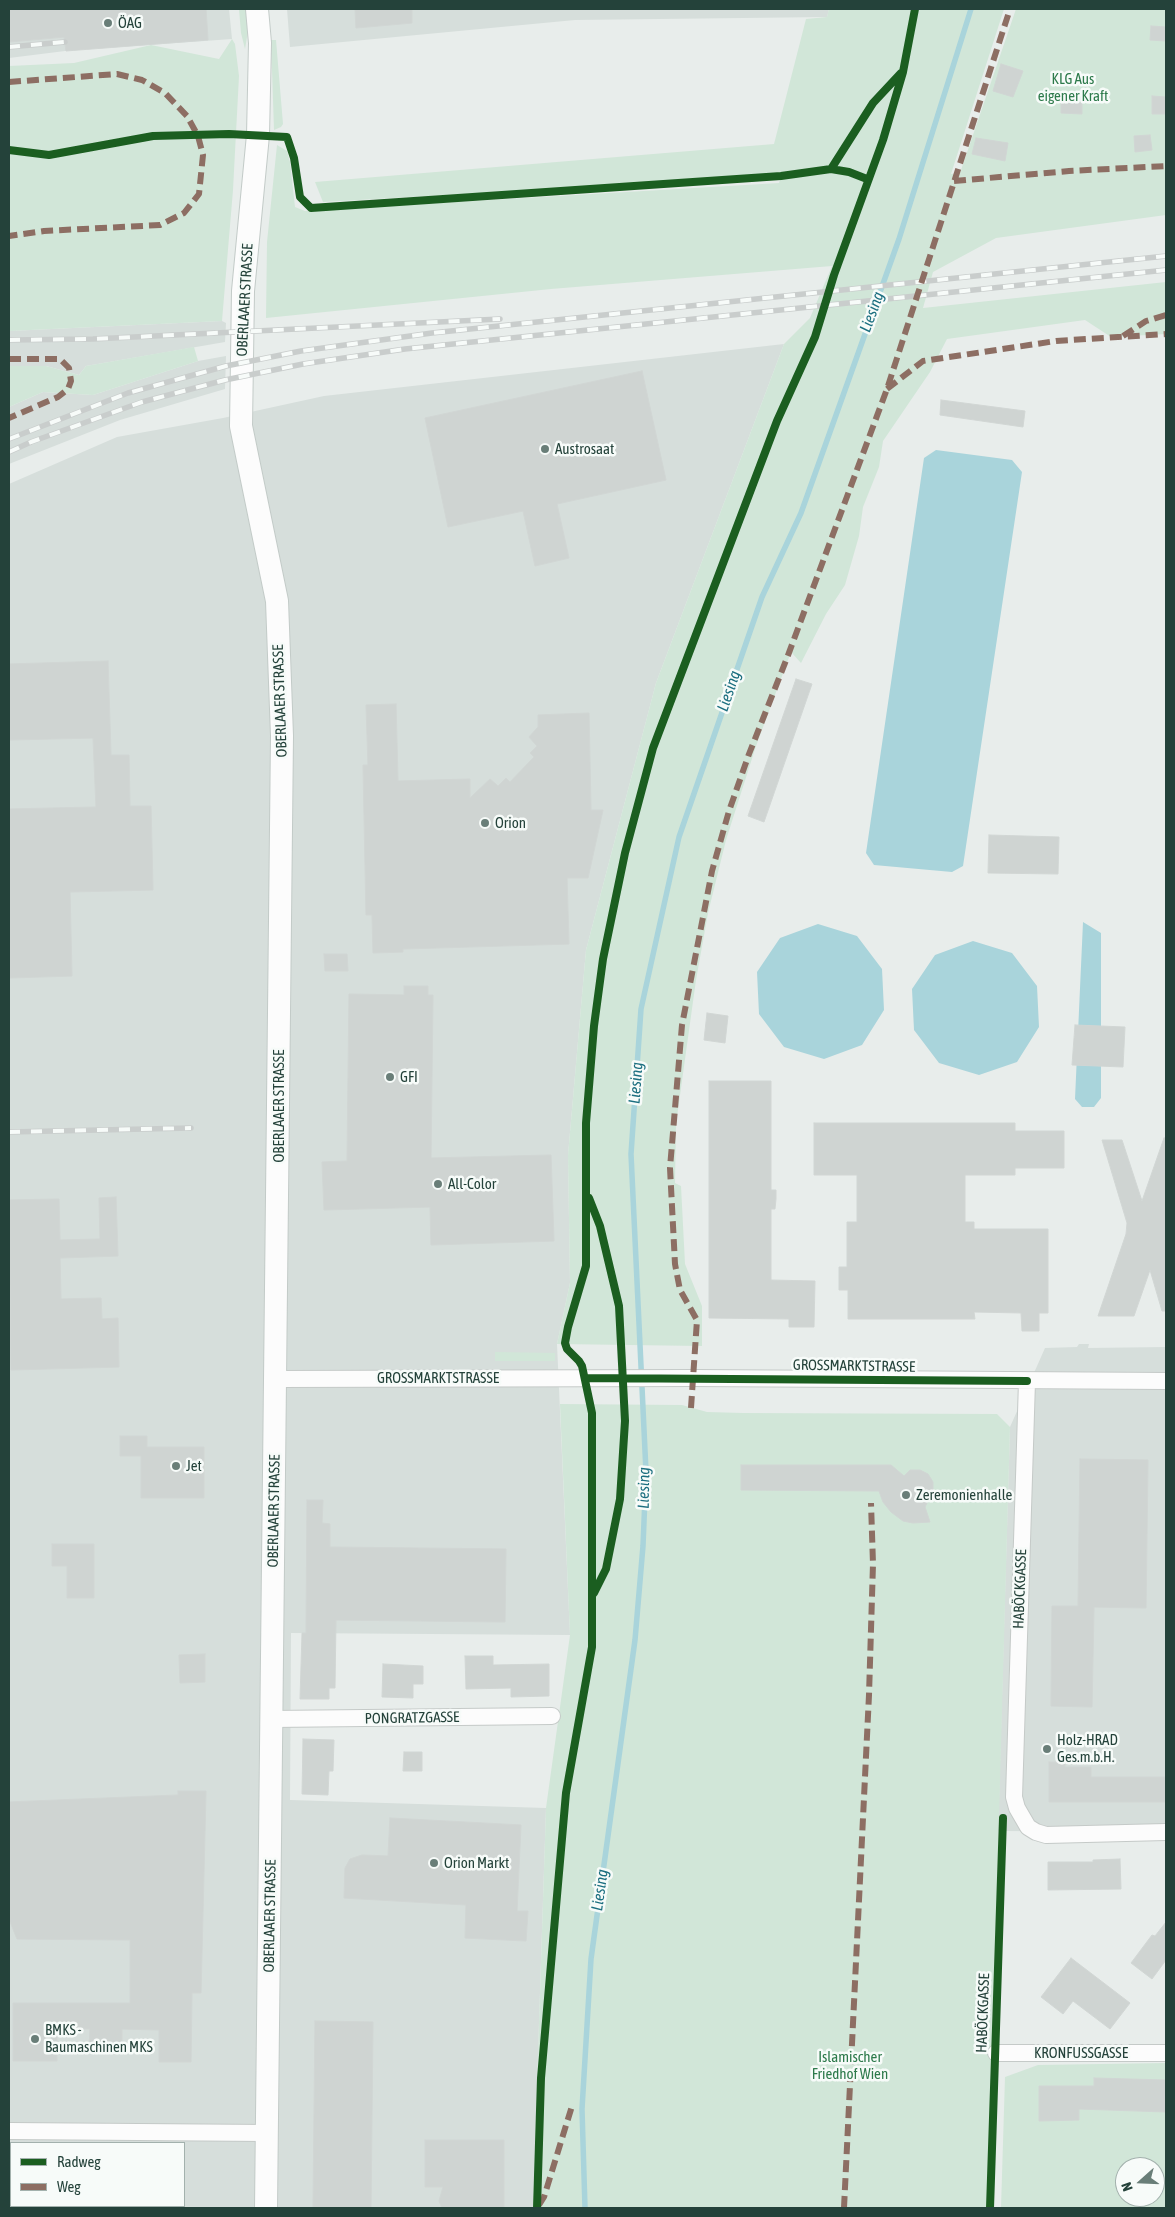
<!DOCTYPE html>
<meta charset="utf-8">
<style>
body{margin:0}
#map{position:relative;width:1175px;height:2217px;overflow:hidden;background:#e8edeb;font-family:"Asap Condensed",sans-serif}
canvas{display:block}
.frame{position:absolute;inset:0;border:10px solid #24423a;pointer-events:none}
.legend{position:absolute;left:10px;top:2142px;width:175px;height:65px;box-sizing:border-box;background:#f7fbf9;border:1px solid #a3b1ad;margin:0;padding:6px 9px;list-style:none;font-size:15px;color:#24423a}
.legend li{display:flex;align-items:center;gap:10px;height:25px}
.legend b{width:25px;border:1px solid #a3b1ad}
.north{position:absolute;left:1115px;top:2157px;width:50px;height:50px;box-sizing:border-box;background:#f7fbf9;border:1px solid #a3b1ad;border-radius:50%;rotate:250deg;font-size:14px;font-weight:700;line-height:20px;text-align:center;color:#24423a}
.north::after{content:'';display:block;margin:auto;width:18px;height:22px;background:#697e78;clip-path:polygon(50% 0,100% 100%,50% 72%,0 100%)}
</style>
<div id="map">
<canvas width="1175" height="2217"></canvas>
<div class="frame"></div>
<ul class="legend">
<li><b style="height:6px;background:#1b5e20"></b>Radweg</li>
<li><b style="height:6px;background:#8d6e63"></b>Weg</li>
</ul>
<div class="north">N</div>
</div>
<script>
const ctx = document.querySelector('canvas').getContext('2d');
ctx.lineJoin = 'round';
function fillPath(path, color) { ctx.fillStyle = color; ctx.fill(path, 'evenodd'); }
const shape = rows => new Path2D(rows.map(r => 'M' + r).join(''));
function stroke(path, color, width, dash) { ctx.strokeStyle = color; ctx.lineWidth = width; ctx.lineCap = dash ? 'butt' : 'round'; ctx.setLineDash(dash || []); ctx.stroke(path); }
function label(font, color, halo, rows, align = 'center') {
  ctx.font = font + ' "Asap Condensed",sans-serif'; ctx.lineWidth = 5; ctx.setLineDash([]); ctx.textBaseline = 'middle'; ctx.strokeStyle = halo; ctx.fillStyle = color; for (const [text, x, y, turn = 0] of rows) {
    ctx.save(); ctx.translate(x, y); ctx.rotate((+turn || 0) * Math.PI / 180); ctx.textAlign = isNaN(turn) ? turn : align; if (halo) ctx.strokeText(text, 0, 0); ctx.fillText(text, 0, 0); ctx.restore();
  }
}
const built = shape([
 [9,9,229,9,232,39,65,51,9,58],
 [287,9,829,9,827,17,575,20,290,47],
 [222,321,226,323,225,342,86,366,79,375,46,366,9,366,9,331],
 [784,344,656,683,586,950,568,1155,570,1283,557,1344,570,1635,291,1633,290,1800,546,1808,533,2208,9,2208,9,484,117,437,223,418,324,396],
 [11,2143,184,2143,184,2206,11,2206],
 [226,356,225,389,120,420,9,464,9,407,43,392,93,395,198,361],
 [1079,1344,1089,1344,1088,1348,1166,1347,1166,1832,998,1831,1010,1427,1045,1348,1077,1347]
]);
const green = shape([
 [239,9,247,9,248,31,245,49,241,33],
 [829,9,1004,9,951,174,960,173,1016,9,1166,9,1166,215,996,238,933,272,923,308,1166,282,1166,334,1111,337,1085,320,947,339,930,372,883,441,879,467,863,507,859,536,845,585,826,614,801,663,791,652,756,746,726,840,708,913,696,980,676,1124,675,1183,681,1186,685,1264,702,1306,702,1346,557,1344,570,1283,568,1155,586,950,656,683,784,344,810,318,832,266,551,289,266,318,267,242,277,145,287,151,290,162,295,207,305,211,779,183,781,176,323,202,315,182,774,144,806,19,827,17],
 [232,39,235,44,239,76,233,190,222,321,9,331,9,66,74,63,151,45,219,59],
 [271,40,276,40,283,124,281,127,274,130],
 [194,347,198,361,93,395,43,392,9,407,9,366,46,366,79,375,86,366],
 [495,1352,555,1353,555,1361,495,1361],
 [560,1404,682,1405,707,1412,743,1413,997,1414,1010,1427,988,2208,533,2208,546,1808,570,1635],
 [1166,2063,1166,2208,1001,2208,1005,2077,1038,2065],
 [1125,2167,1155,2167,1155,2197,1125,2197]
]);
const water = shape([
 [936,450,1012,460,1022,472,963,866,952,872,874,865,866,853,924,458],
 [1083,922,1101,933,1101,1098,1094,1107,1082,1107,1075,1099],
 [818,924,857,936,882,969,884,1010,862,1045,824,1059,784,1047,759,1014,757,972,780,938],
 [973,941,1012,953,1037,986,1039,1027,1017,1062,979,1075,939,1063,914,1030,912,989,935,955]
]);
const stream = shape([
 [585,2208,582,2109,591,1959,635,1640,643,1546,646,1472,631,1154,641,1009,679,837,762,597,801,513,899,239,971,9]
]);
const building = shape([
 [9,9,206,9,208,40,66,51,64,37,9,42,9,9],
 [355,9,412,9,412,23,356,28,355,9],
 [1151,26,1166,27,1166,41,1150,40,1151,26],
 [1001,64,1023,71,1013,97,993,91,1001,64],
 [1061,95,1082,96,1082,114,1061,113,1061,95],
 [1152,96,1166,97,1166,114,1152,114,1152,96],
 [1150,135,1152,150,1135,152,1134,136,1150,135],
 [976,138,1008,143,1005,161,972,154,976,138],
 [642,371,666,480,557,504,569,558,535,566,523,511,448,527,425,418,642,371],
 [941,400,1025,411,1023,427,940,415,941,400],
 [108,661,111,755,129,755,130,806,151,806,153,890,70,892,72,976,9,978,9,809,96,807,93,738,9,740,9,664,108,661],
 [796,679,812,684,764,822,748,816,796,679],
 [396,704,398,781,470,779,470,798,490,779,498,786,506,778,510,782,534,757,530,753,537,746,529,737,538,727,538,715,589,713,591,810,603,810,588,878,567,878,569,944,403,949,403,952,373,953,372,915,366,915,363,765,368,765,366,705,396,704],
 [989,835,1059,837,1058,874,988,873,989,835],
 [324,954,347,954,348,971,325,971,324,954],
 [404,986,428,986,428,995,433,995,431,1158,551,1155,554,1241,431,1245,430,1207,324,1210,322,1162,347,1161,349,994,404,995,404,986],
 [707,1013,728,1016,725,1043,704,1040,707,1013],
 [1075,1025,1125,1027,1123,1067,1072,1065,1075,1025],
 [709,1081,771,1081,771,1190,776,1190,776,1199,775,1209,771,1209,771,1280,815,1281,814,1327,789,1327,789,1319,709,1318,709,1081],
 [814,1123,1015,1123,1015,1131,1064,1131,1064,1168,1015,1168,1015,1175,965,1175,965,1222,974,1222,974,1229,1048,1229,1048,1313,1039,1313,1039,1331,1022,1331,1021,1313,974,1312,975,1319,848,1319,848,1290,839,1290,839,1267,847,1267,847,1222,857,1222,857,1175,814,1175,814,1123],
 [1164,1138,1166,1138,1166,1311,1162,1311,1150,1270,1134,1316,1098,1316,1126,1234,1127,1223,1102,1140,1122,1140,1142,1201,1164,1138],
 [116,1197,118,1256,60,1258,61,1299,101,1298,102,1319,118,1318,119,1367,11,1370,9,1200,59,1199,60,1240,100,1239,99,1198,116,1197],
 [120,1436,147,1436,147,1447,204,1447,204,1498,141,1498,141,1456,120,1456,120,1436],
 [1080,1459,1148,1460,1146,1608,1094,1607,1092,1707,1051,1706,1052,1606,1078,1606,1080,1459],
 [741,1465,891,1465,904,1476,910,1470,920,1470,928,1474,933,1482,933,1491,925,1507,930,1522,913,1523,903,1521,891,1512,883,1502,879,1491,741,1490,741,1465],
 [307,1500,323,1500,322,1523,330,1524,330,1547,506,1549,505,1622,336,1620,335,1688,329,1688,329,1699,300,1699,302,1633,306,1633,307,1500],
 [52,1544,94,1544,94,1598,67,1598,67,1566,52,1566,52,1544],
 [205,1654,205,1682,180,1683,179,1655,205,1654],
 [465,1656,493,1656,493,1665,549,1664,549,1696,511,1697,511,1688,466,1689,465,1656],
 [383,1664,423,1666,423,1684,413,1684,413,1698,382,1697,383,1664],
 [303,1739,334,1740,333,1771,329,1771,328,1795,302,1794,303,1739],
 [404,1752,422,1752,422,1771,403,1771,404,1752],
 [1049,1762,1065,1762,1065,1767,1091,1767,1091,1777,1166,1777,1166,1802,1049,1802,1049,1762],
 [178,1791,206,1791,201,1993,192,1993,191,2062,159,2062,159,2030,122,2029,122,2049,89,2049,90,2029,57,2029,57,2061,13,2061,13,2003,130,2003,130,1940,17,1939,9,1919,9,1802,178,1795,178,1791],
 [390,1818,521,1825,517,1911,528,1911,526,1941,465,1938,466,1905,344,1898,345,1868,350,1859,362,1855,388,1856,390,1818],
 [1120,1859,1121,1889,1048,1890,1048,1862,1093,1862,1093,1860,1120,1859],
 [1166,1922,1166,1960,1152,1979,1131,1963,1152,1935,1155,1936,1166,1922],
 [1071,1958,1130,2003,1110,2029,1073,2001,1063,2014,1041,1997,1071,1958],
 [315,2021,373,2022,371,2208,313,2208,315,2021],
 [1094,2078,1166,2080,1166,2112,1079,2109,1079,2120,1039,2121,1039,2086,1094,2086,1094,2078],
 [425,2140,504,2140,504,2208,442,2208,439,2201,443,2187,425,2187,425,2140]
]);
const street = shape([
 [276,1379,694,1378,1166,1381],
 [1027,1381,1014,1797,1017,1808,1028,1827,1036,1832,1046,1835,1166,1832],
 [272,1719,552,1716],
 [996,2053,1166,2053],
 [9,2131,267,2133]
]);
const secondary = shape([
 [257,9,260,43,258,135,243,291,241,426,277,601,282,736,266,2208]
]);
const rail = shape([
 [9,47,65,42],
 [9,340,93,339,500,319],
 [9,439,128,393,226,366,301,351,432,333,1166,256],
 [9,452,31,442,142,402,225,380,303,364,405,349,1166,270],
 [9,1132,191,1128]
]);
const quiet = shape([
 [9,82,117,74,142,80,165,93,187,116,198,136,203,155,199,194,184,213,160,225,44,231,9,236],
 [954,181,1069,171,1166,166],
 [1123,336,1146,321,1166,315],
 [9,359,60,359,69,368,71,381,68,389,58,397,9,418],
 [887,389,923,361,1056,341,1166,334],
 [691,1408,697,1320,680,1290,675,1264,670,1168,682,1025,712,871,729,811,749,754,787,658,887,389,1010,9],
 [539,2205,544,2197,572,2106],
 [844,2208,869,1695,873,1564,871,1503]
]);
const cycleway = shape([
 [9,150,49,155,153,136,229,134,287,137,294,158,300,197,311,208,781,176,831,169,849,172,867,179],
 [831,169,873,103,901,73],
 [589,1198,600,1226,619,1306,625,1421,620,1499,606,1569,594,1593],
 [585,1378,1027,1381],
 [537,2208,541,2078,566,1793,592,1647,592,1413,582,1366,579,1361,567,1349,565,1343,568,1327,586,1266,586,1123,594,1026,603,959,625,853,653,748,777,421,815,337,834,275,883,140,903,72,915,9],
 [990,2208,1003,1818]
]);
const markers = [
 [108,23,5,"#697e78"],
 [545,449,5,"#697e78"],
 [485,823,5,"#697e78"],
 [390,1077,5,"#697e78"],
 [438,1184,5,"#697e78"],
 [176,1466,5,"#697e78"],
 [906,1495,5,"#697e78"],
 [1047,1749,5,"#697e78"],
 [434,1863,5,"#697e78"],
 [35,2039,5,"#697e78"]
];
const poiNames = [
 ["ÖAG",118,23],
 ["Austrosaat",555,449],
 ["Orion",495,823],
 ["GFI",400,1077],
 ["All-Color",448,1184],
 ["Jet",186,1466],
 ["Zeremonienhalle",916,1495],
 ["Holz-HRAD",1057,1740],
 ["Ges.m.b.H.",1057,1757],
 ["Orion Markt",444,1863],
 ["BMKS -",45,2030],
 ["Baumaschinen MKS",45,2047]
];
const parkNames = [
 ["KLG Aus",1073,79],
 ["eigener Kraft",1073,96],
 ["Islamischer",850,2057],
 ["Friedhof Wien",850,2074]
];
const streetNames = [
 ["OBERLAAER STRASSE",245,300,-87],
 ["OBERLAAER STRASSE",280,701,-92],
 ["OBERLAAER STRASSE",279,1106,-90],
 ["GROSSMARKTSTRASSE",854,1366,1],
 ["GROSSMARKTSTRASSE",438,1378],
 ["OBERLAAER STRASSE",274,1511,-89],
 ["HABÖCKGASSE",1020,1589,-88],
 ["PONGRATZGASSE",412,1718,-1],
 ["OBERLAAER STRASSE",270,1916,-89],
 ["HABÖCKGASSE",983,2013,-88],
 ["KRONFUSSGASSE",1081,2053]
];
const waterNames = [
 ["Liesing",872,312,-70],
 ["Liesing",729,691,-71],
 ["Liesing",636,1083,-86],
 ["Liesing",644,1488,-89],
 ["Liesing",600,1890,-82]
];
fillPath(built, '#d6dedb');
fillPath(green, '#d1e6d8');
fillPath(water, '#a9d4db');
stroke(stream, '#a9d4db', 5.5);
fillPath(building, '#cfd4d2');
stroke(building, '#d1d6d4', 1);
stroke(street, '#c5cac8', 18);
stroke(secondary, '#c3cbc8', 24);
stroke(street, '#fcfcfc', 16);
stroke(secondary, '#fcfcfc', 22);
stroke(rail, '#c9cdcc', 5.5);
stroke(rail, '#f7fbf9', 4, [11]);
stroke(quiet, '#8d6e63', 6, [12, 6]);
stroke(cycleway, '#1b5e20', 8);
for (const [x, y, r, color] of markers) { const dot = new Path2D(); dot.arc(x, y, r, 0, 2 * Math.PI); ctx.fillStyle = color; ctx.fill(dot); stroke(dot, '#f7fbf9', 2); }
label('15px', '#24423a', '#f7fbf9', poiNames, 'left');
label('15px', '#2d7a4b', '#f7fbf9', parkNames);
label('15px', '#24423a', '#f7fbf9', streetNames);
label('italic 16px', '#1c6f80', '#f7fbf9', waterNames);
</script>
